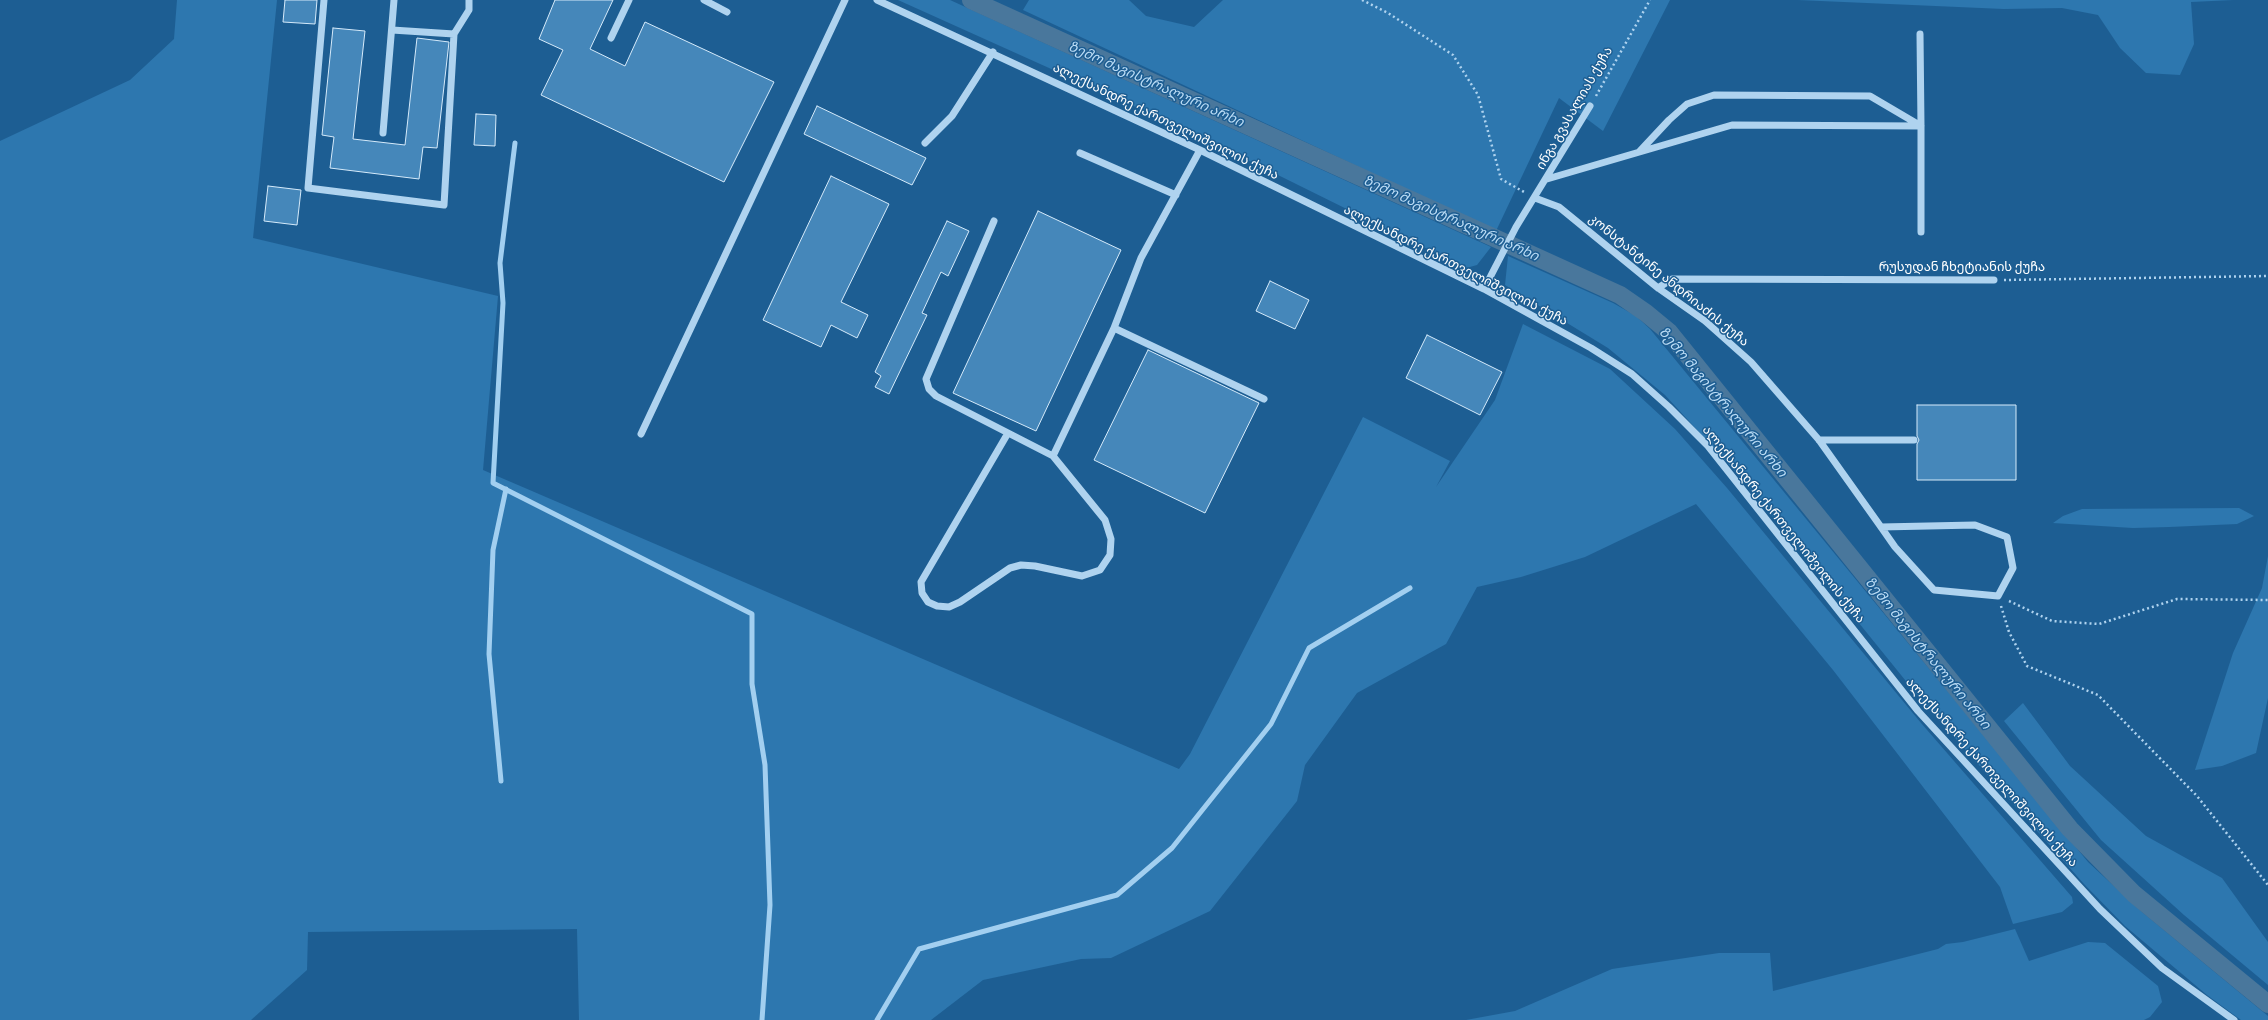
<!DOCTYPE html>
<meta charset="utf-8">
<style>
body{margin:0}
canvas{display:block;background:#1d5e93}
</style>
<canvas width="2268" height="1020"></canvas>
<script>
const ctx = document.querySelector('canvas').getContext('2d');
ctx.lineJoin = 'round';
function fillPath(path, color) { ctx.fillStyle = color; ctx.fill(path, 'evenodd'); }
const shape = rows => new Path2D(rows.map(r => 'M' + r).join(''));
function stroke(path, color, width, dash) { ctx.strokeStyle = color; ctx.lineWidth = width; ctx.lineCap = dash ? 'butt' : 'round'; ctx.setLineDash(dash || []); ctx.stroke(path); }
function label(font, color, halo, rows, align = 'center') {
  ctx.font = font + ' Barlow,"Noto Sans Georgian",sans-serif'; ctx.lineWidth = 3; ctx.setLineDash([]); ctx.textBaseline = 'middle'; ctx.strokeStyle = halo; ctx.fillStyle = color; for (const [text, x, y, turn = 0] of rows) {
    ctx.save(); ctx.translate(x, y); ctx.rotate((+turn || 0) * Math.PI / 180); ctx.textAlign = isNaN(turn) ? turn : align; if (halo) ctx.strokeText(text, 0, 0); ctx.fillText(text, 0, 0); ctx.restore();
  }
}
const green = shape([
 [177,0,277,0,253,238,498,296,483,470,1179,769,1190,754,1363,417,1450,461,1436,487,1495,400,1523,324,1610,369,1675,429,1727,488,1921,723,2072,897,2073,903,2062,912,2013,924,2000,887,1833,670,1696,504,1585,557,1521,577,1477,587,1446,644,1357,693,1305,765,1297,801,1210,911,1111,958,1081,959,983,980,931,1020,579,1020,577,929,308,932,307,970,251,1020,0,1020,0,141,130,80,174,39],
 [898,0,950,0,1491,247,1477,265,1466,268,1189,131],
 [1029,0,1129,0,1146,16,1194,27,1223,0,1670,0,1603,131,1559,98,1496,231,1023,10],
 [1798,0,2233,0,2191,2,2194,44,2180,75,2146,73,2120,48,2098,15,2062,8,2004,9],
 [1508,256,1613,303,1636,316,1650,329,2088,862,2142,912,2268,1016,2268,1020,2241,1020,2207,995,2125,926,2084,884,1918,696,1744,481,1665,395,1608,348,1505,285],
 [2239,508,2254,516,2237,524,2169,527,2133,528,2053,523,2063,516,2082,509],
 [2268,556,2268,698,2256,753,2222,766,2195,770,2233,653,2262,588],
 [2023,703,2070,766,2146,836,2222,878,2268,942,2268,985,2184,915,2101,840,2004,721],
 [2015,929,2029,961,2088,942,2105,943,2158,986,2162,1002,2150,1017,2144,1020,1466,1020,1515,1011,1612,969,1719,953,1770,953,1773,991,1938,949,1946,944,1963,942]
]);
const stream = shape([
 [515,143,500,263,503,303,493,483,752,614,752,684,765,765,770,905,762,1020],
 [501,781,489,654,493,550,506,489],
 [877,1020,919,949,1117,895,1172,848,1271,724,1309,648,1410,588]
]);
const canal = shape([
 [971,0,1620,295,1646,313,1669,332,2070,829,2134,894,2268,1004]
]);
const building = shape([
 [285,0,317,0,315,24,283,22,285,0],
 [555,0,613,0,590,49,625,66,645,22,774,82,724,182,541,95,563,50,539,39,555,0],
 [333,28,365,31,353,139,405,145,417,38,449,42,437,148,423,147,419,179,330,168,334,137,322,135,333,28],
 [817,106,926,158,912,185,804,134,817,106],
 [476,114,496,115,495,146,474,145,476,114],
 [831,176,889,204,841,302,868,315,857,338,831,325,821,347,763,320,831,176],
 [268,186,301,190,297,225,264,221,268,186],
 [1038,211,1121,250,1036,431,953,393,1038,211],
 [947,221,969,231,948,276,941,272,922,313,927,315,889,394,875,387,881,376,875,372,947,221],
 [1270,281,1309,300,1295,329,1256,311,1270,281],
 [1427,335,1502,372,1480,415,1406,378,1427,335],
 [1148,350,1259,403,1205,513,1094,460,1148,350],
 [1917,405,2016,405,2016,480,1917,480,1917,444,1919,440,1917,436,1917,405]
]);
const path = shape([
 [1362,0,1388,13,1453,55,1478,95,1501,179,1524,192],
 [1596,96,1650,0],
 [2004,280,2268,276],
 [2009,601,2052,621,2099,624,2177,599,2268,600],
 [2001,606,2009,632,2027,666,2098,695,2197,796,2268,885]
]);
const minor = shape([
 [324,0,308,188,444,205,454,34,469,10,469,0],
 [704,0,727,12],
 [877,0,1200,150,1484,289,1591,348,1632,374,1669,407,1708,446,1918,711,2100,909,2162,968,2234,1020],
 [392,30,454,34],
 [1920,34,1921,126],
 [611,38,629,0],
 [383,133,394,0],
 [925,143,952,116,993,52],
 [1640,151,1669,120,1687,104,1714,95,1870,96,1921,126],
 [1080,153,1176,195],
 [1547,179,1732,125,1921,126,1921,232],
 [1535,198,1559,207,1658,288,1705,321,1751,362,1819,440,1881,527,1895,547,1934,590,1998,596,2013,568,2007,537,1975,525,1881,527],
 [994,221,926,379,929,389,936,396,1053,456,1114,328,1141,258,1200,150],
 [1658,288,1672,279,1994,280],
 [1484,289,1516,227,1590,106],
 [1114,328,1264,399],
 [1008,433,921,582,922,593,928,602,937,606,949,607,960,602,1010,568,1021,565,1035,566,1082,576,1100,570,1110,555,1111,539,1105,520,1053,456],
 [641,434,845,0],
 [1819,440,1914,440]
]);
const streetNames = [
 ["ინგა გვასალიას ქუჩა",1574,108,-60],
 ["ალექსანდრე ქართველიშვილის ქუჩა",1166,121,26],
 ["ალექსანდრე ქართველიშვილის ქუჩა",1456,265,27],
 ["რუსუდან ჩხეტიანის ქუჩა",1962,267],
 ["კონსტანტინე ანდრიაძის ქუჩა",1669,280,39],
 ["ალექსანდრე ქართველიშვილის ქუჩა",1784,524,51],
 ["ალექსანდრე ქართველიშვილის ქუჩა",1992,772,48]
];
const waterNames = [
 ["ზემო მაგისტრალური არხი",1156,84,24],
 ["ზემო მაგისტრალური არხი",1451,218,24],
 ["ზემო მაგისტრალური არხი",1723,402,50],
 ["ზემო მაგისტრალური არხი",1928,653,51]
];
fillPath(green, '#2d77af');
stroke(stream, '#a2cff0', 5);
stroke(canal, '#49779c', 18);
fillPath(building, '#4587ba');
stroke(building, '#d5eafa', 1);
stroke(path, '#afd3ef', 2.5, [2, 3]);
stroke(minor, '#afd3ef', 7);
label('13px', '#fff', '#1d5e93', streetNames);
label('italic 14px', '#bbdcf5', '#1d5e93', waterNames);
</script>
